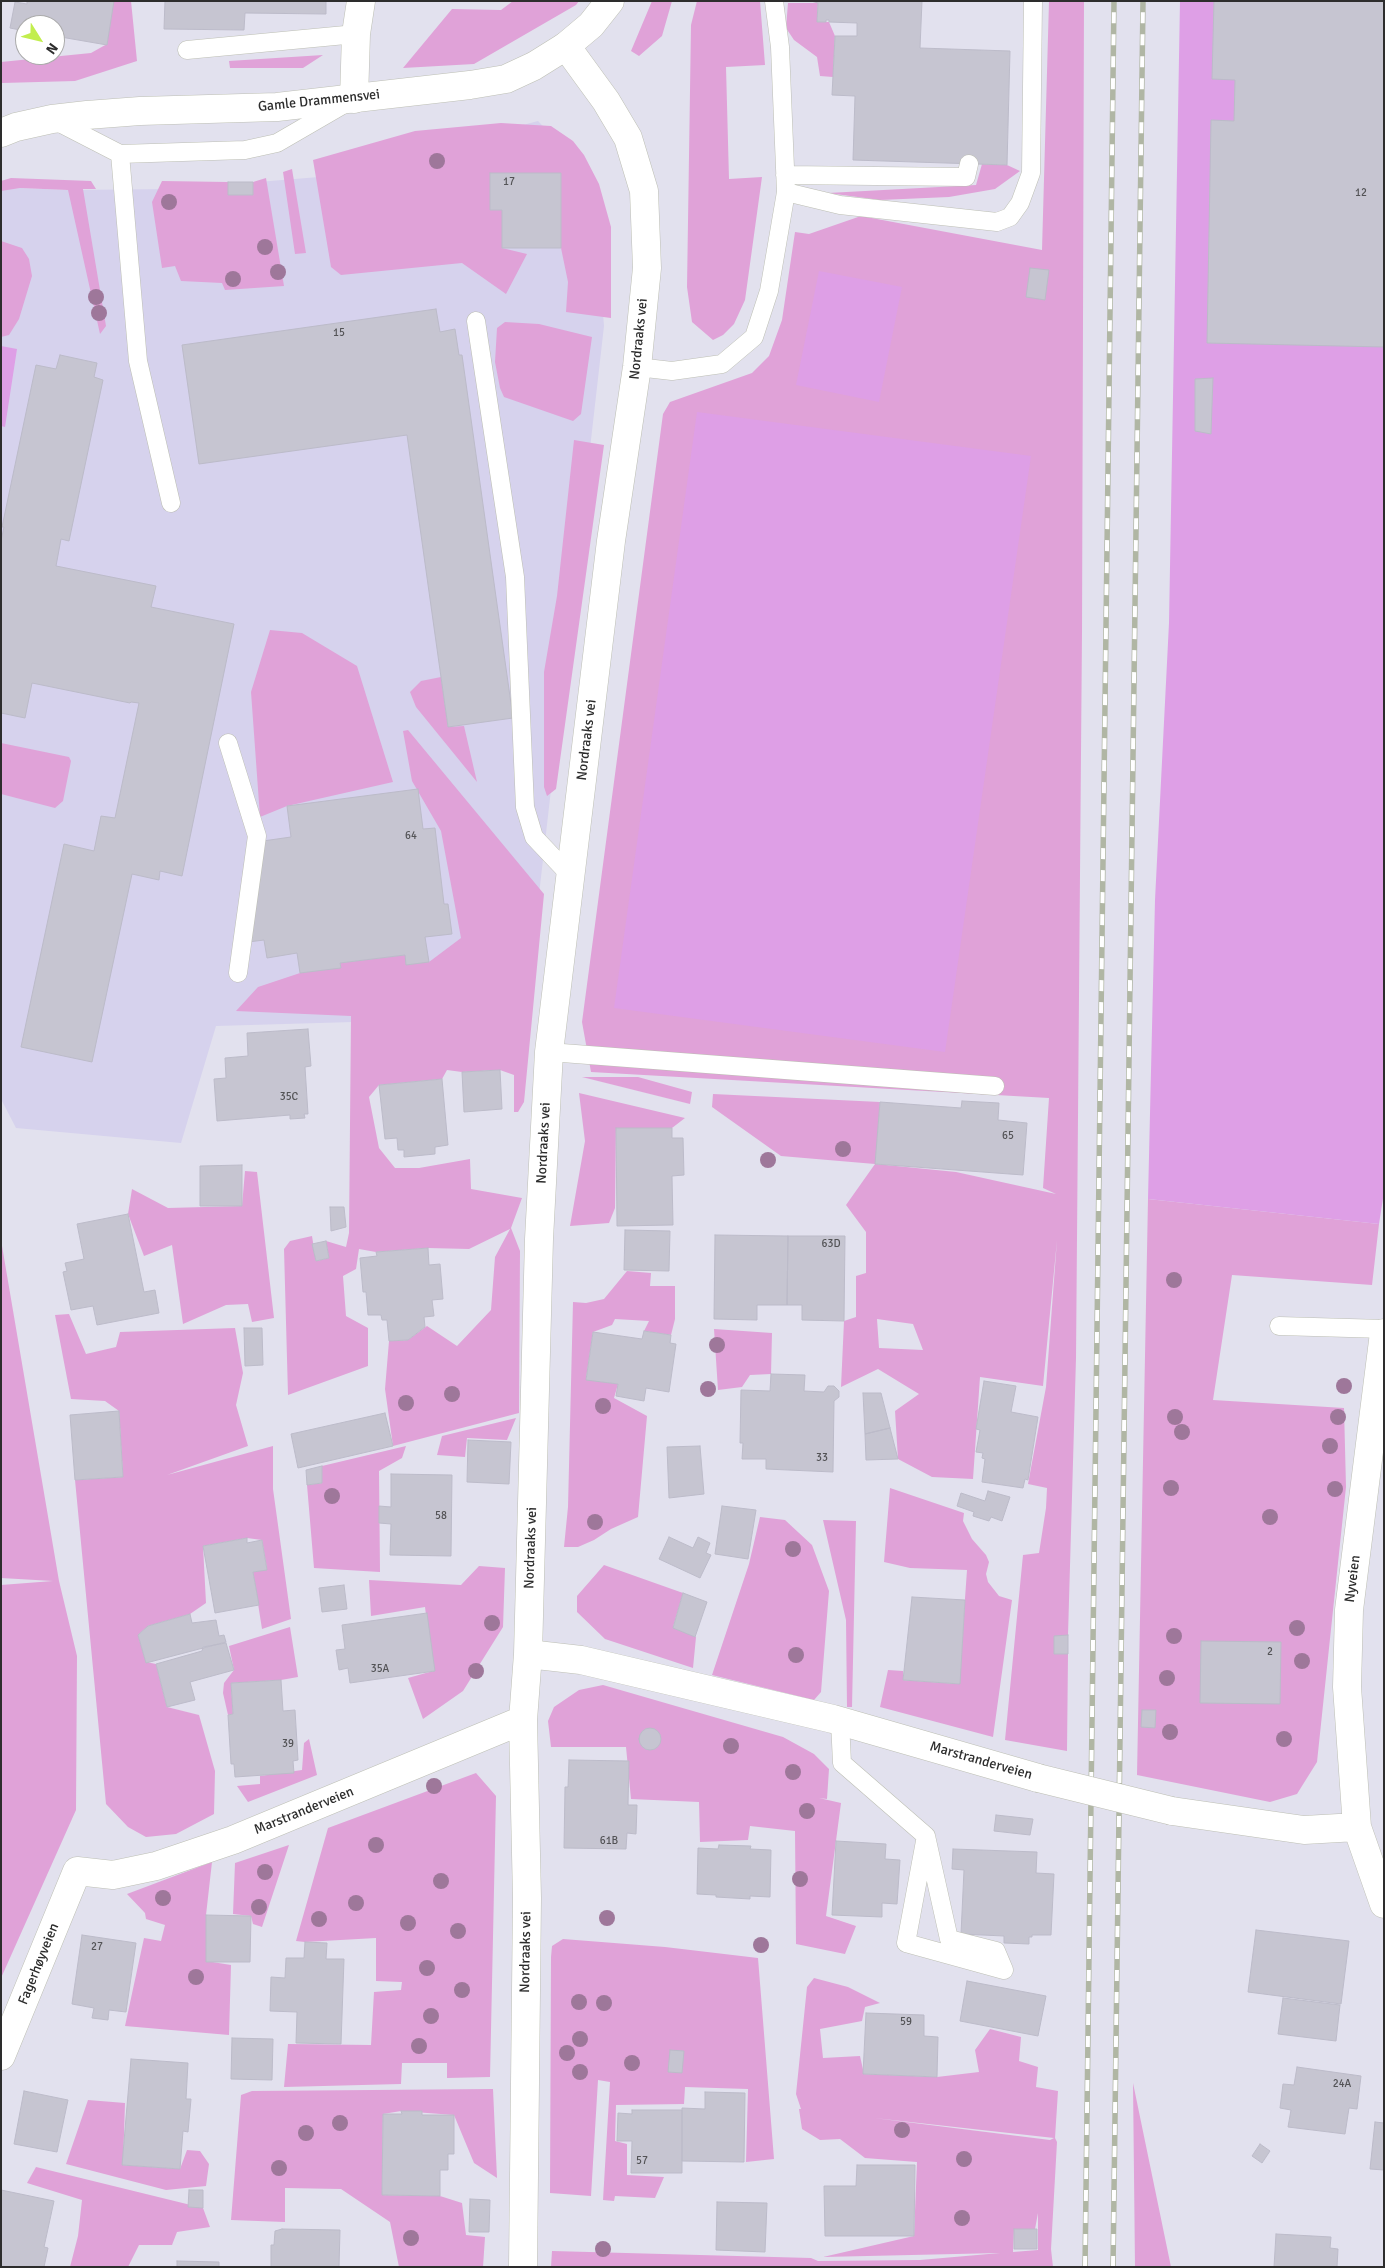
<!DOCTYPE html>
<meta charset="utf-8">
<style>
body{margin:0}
#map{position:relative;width:1385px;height:2268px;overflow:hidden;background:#e2e1ee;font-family:Signika,sans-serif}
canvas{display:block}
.frame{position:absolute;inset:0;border:2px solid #2d2d2d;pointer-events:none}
.north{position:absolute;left:15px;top:15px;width:50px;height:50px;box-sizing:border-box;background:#fff;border:1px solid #ababab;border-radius:50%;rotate:126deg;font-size:14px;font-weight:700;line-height:20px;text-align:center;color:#2d2d2d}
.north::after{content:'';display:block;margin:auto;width:18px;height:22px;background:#c2ee4e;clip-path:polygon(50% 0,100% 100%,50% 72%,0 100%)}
</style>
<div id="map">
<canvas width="1385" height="2268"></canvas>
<div class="frame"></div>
<div class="north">N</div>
</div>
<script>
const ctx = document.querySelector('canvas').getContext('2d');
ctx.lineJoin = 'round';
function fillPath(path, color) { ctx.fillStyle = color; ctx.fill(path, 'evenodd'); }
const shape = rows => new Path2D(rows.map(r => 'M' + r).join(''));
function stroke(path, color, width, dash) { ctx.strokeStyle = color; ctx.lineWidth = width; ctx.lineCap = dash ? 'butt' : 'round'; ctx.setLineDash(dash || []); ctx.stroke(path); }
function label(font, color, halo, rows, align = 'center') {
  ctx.font = font + ' Signika,sans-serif'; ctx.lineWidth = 4; ctx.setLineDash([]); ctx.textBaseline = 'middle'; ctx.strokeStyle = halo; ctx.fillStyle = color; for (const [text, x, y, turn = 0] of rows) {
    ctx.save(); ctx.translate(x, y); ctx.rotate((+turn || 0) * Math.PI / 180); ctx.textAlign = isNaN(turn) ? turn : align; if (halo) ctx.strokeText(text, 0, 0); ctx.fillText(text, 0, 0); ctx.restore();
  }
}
const education = shape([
 [538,121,592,177,604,326,525,1017,216,1026,181,1143,16,1128,1,1099,1,189,20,188,68,190,173,189,331,176]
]);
const green = shape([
 [112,1,131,1,137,61,75,81,2,83,1,62,91,53,107,44],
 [513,1,579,1,576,5,474,64,403,68,452,9,501,10],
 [652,1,672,1,662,36,639,56,631,51],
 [697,1,760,1,765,65,726,67,729,179,762,177,745,300,734,324,723,335,713,340,692,322,687,287,691,25],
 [1049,1,1084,1,1082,632,1076,1358,1068,1635,1054,1654,1068,1654,1067,1751,1005,1740,1023,1555,1039,1553,1046,1508,1047,1488,1028,1484,1046,1387,1057,1240,1043,1386,980,1377,973,1479,932,1477,898,1459,895,1411,919,1394,878,1369,841,1387,844,1321,856,1317,856,1276,866,1273,866,1232,846,1205,875,1164,781,1156,712,1107,713,1094,880,1102,876,1164,956,1172,1056,1194,1043,1188,1049,1098,591,1072,582,1022,663,414,670,402,752,373,769,356,782,320,795,232,809,234,861,216,1042,250],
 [877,1319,913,1324,923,1350,879,1348],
 [788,3,818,3,817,22,829,22,835,36,833,77,820,76,817,57,794,40,786,28],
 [323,55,303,68,230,68,229,61],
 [501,123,551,126,573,141,584,155,599,184,611,227,611,318,566,312,568,282,561,248,560,173,490,173,490,209,502,210,502,248,527,254,506,294,462,263,341,275,331,267,313,160,415,131],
 [982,164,1007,165,1020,171,995,189,949,197,880,200,828,193,976,185],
 [292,169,306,253,295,254,283,172],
 [11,178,91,181,96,189,83,189,106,326,100,334,68,190,20,188,1,191,1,181],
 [266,178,284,286,225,290,222,283,181,281,175,266,162,268,152,202,162,181,228,182,229,195,253,195,253,182],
 [1,241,22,248,29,259,32,276,19,319,9,335,1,337],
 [505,322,539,324,592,337,581,414,573,421,504,397,500,388,495,362,497,328],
 [574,440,604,445,556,789,547,796,544,787,544,672,557,596],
 [270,630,302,633,357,666,393,782,287,806,260,817,251,692],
 [441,677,448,727,464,726,477,782,416,707,410,692,421,681],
 [408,730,544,894,524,1102,518,1112,514,1112,514,1075,500,1070,462,1072,447,1070,442,1079,379,1085,369,1097,379,1148,395,1168,419,1168,470,1159,471,1189,522,1198,511,1228,520,1251,519,1413,393,1446,385,1389,389,1341,408,1340,427,1326,457,1346,491,1310,495,1257,510,1229,469,1249,428,1248,376,1252,359,1249,356,1269,343,1276,346,1316,368,1328,368,1366,288,1395,284,1249,290,1241,312,1236,316,1261,329,1258,326,1241,346,1247,349,1233,351,1016,236,1011,258,987,300,973,341,967,340,963,405,955,429,962,461,938,441,831,412,781,403,731],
 [1,743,69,757,71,761,63,801,55,808,1,794],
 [582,1077,638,1077,692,1092,690,1104],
 [579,1093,685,1118,672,1128,616,1128,615,1208,609,1223,570,1226,585,1141],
 [245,1171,257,1172,274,1318,252,1322,248,1304,226,1305,183,1324,172,1245,144,1256,128,1214,132,1189,168,1208,242,1206],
 [1148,1199,1379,1224,1372,1285,1232,1275,1213,1400,1344,1408,1346,1487,1317,1762,1297,1794,1270,1802,1137,1775],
 [1,1240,59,1581,77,1656,76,1810,1,1978,1,1585,53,1581,1,1578],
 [627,1271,651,1273,650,1286,675,1286,675,1319,671,1335,644,1331,649,1321,615,1319,612,1325,593,1332,586,1379,618,1384,614,1398,647,1416,638,1517,611,1529,594,1540,578,1547,564,1547,568,1507,573,1302,586,1303,604,1299],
 [69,1314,86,1354,116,1347,120,1332,235,1328,243,1373,236,1405,248,1446,167,1475,273,1446,273,1489,291,1619,262,1629,253,1572,267,1569,262,1540,247,1538,203,1546,206,1603,190,1614,148,1626,138,1635,146,1662,156,1664,167,1707,199,1715,215,1771,214,1814,176,1834,146,1837,128,1827,106,1804,75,1480,123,1477,119,1411,105,1401,71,1399,55,1315],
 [714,1329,772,1333,771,1374,750,1375,742,1387,718,1390],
 [516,1418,507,1440,467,1438,465,1457,437,1455,442,1436],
 [406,1446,402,1458,379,1471,380,1572,314,1568,307,1485,322,1483,322,1466],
 [890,1488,964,1513,963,1521,972,1539,986,1555,989,1562,986,1574,988,1582,999,1596,1012,1600,993,1737,880,1707,888,1670,903,1671,903,1680,959,1684,967,1570,910,1568,884,1562],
 [760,1517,785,1520,812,1545,829,1591,821,1692,814,1700,712,1675,749,1564],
 [823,1520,856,1521,852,1707,847,1707,846,1620],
 [604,1565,683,1593,673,1627,696,1637,693,1668,605,1639,577,1612,577,1596],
 [479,1566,505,1568,503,1627,463,1691,423,1719,408,1678,433,1671,425,1607,371,1616,369,1580,461,1585],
 [290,1627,298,1677,281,1680,231,1683,233,1714,228,1715,223,1693,224,1683,234,1670,229,1646],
 [603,1685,783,1737,814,1754,829,1769,827,1799,819,1798,841,1803,826,1916,856,1926,845,1954,796,1944,795,1831,750,1826,748,1840,700,1842,699,1802,631,1799,626,1747,551,1747,548,1721,554,1707,579,1690],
 [309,1739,317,1775,248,1802,237,1786,260,1784,260,1776,302,1770,304,1743],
 [476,1773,496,1796,490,2077,447,2078,447,2063,402,2063,401,2084,284,2087,288,2044,371,2045,374,1992,401,1990,402,1982,376,1981,376,1938,305,1942,296,1941,328,1828],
 [289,1845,262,1927,253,1924,251,1916,233,1914,235,1863],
 [212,1862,206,1915,206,1961,231,1965,229,2035,125,2026,144,1938,161,1941,165,1925,146,1919,145,1913,127,1894],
 [563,1939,665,1947,758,1958,774,2159,746,2162,748,2089,685,2087,684,2104,616,2105,615,2141,627,2144,627,2175,664,2177,655,2198,615,2196,614,2201,603,2200,610,2082,598,2080,591,2196,550,2193,551,1957,552,1946],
 [814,1978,848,1987,880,2003,865,2007,862,2021,820,2029,823,2058,860,2056,864,2074,937,2077,979,2072,975,2050,990,2029,1021,2037,1019,2061,1038,2067,1036,2087,1058,2091,1055,2138,1057,2142,1051,2249,1053,2267,551,2267,552,2251,811,2258,818,2261,920,2260,1000,2253,823,2257,914,2236,917,2162,865,2158,840,2139,820,2140,802,2129,799,2109,801,2109,796,2094,807,1987],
 [874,2118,1054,2138,1050,2140],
 [1038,2213,1038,2250,1013,2252,1014,2230,1035,2229],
 [1133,2083,1171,2267,1135,2267],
 [493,2089,497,2178,474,2163,454,2115,401,2111,383,2114,382,2195,440,2196,462,2203,466,2235,485,2237,483,2267,399,2267,390,2222,341,2189,285,2188,285,2222,231,2220,241,2095,252,2091],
 [88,2100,125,2103,123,2165,180,2169,187,2150,200,2151,209,2164,206,2186,166,2190,66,2164],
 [36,2167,203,2208,210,2227,177,2232,172,2245,139,2245,128,2267,70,2267,78,2236,82,2200,27,2183]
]);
const pitch = shape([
 [1180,1,1384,1,1384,1192,1379,1224,1148,1199,1155,900,1169,623],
 [819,271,902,287,879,402,796,385],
 [1,346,17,349,5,427,1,426],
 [697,412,1031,456,945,1052,614,1008]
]);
const building = shape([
 [27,1,114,1,107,45,55,36,55,25,25,25,25,31,10,28,15,2,27,4,27,1],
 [165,1,326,1,326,14,245,13,244,30,164,29,165,1],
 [811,1,922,1,920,48,1010,51,1007,165,853,160,855,96,832,95,835,36,857,36,857,23,829,22,829,20,826,20,826,22,817,22,818,3,811,1],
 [1214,1,1384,1,1384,347,1207,343,1211,120,1234,121,1235,80,1212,79,1214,1],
 [490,173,561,173,561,248,502,248,502,210,490,210,490,173],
 [228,182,253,182,253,195,228,195,228,182],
 [1030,268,1049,270,1045,300,1026,297,1030,268],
 [436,309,440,332,455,329,459,355,462,355,513,718,448,727,407,435,199,464,182,345,436,309],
 [60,355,97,363,94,377,103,380,69,541,61,539,56,566,156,586,151,607,234,624,182,876,160,871,159,880,132,874,92,1062,21,1047,64,844,94,851,101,816,115,818,139,703,131,702,130,703,32,683,25,718,1,713,1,541,4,527,2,527,36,365,56,369,60,355],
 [1213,378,1211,434,1195,431,1195,379,1213,378],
 [418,789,423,829,435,828,444,904,448,904,452,934,425,937,429,962,406,965,405,955,340,963,341,968,300,973,297,953,267,958,264,940,248,942,263,841,291,837,287,806,418,789],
 [308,1029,311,1066,305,1067,308,1114,304,1114,305,1118,290,1119,290,1115,217,1121,214,1079,226,1078,225,1058,248,1056,247,1033,308,1029],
 [500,1070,502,1109,464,1112,462,1072,500,1070],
 [442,1079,448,1145,435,1147,435,1154,404,1157,404,1150,398,1150,397,1138,385,1139,379,1085,442,1079],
 [962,1101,999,1103,998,1120,1027,1123,1023,1175,875,1164,880,1102,961,1108,962,1101],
 [616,1128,672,1128,672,1138,683,1138,684,1175,672,1176,673,1225,617,1226,616,1128],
 [242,1165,242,1206,200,1206,200,1166,242,1165],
 [330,1207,344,1207,346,1227,331,1231,330,1207],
 [128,1214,144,1292,155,1290,159,1313,97,1325,93,1306,71,1310,63,1272,67,1271,65,1263,84,1259,77,1224,128,1214],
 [625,1230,670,1231,669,1271,624,1270,625,1230],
 [715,1235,788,1236,787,1305,757,1305,757,1320,714,1319,715,1235],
 [788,1236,845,1236,844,1321,802,1320,802,1305,787,1305,788,1236],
 [326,1241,329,1258,316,1261,312,1244,326,1241],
 [428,1248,429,1265,440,1264,443,1299,432,1300,434,1316,424,1317,425,1327,408,1340,389,1341,387,1320,382,1320,381,1315,368,1315,366,1292,363,1292,360,1258,377,1256,376,1252,428,1248],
 [244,1328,262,1328,263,1365,245,1366,244,1328],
 [644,1331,671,1335,670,1343,676,1344,669,1392,646,1388,644,1401,616,1396,618,1384,586,1380,593,1332,642,1339,644,1331],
 [771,1374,805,1375,804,1391,824,1392,828,1386,834,1386,839,1391,839,1397,834,1401,833,1472,766,1469,766,1459,742,1459,743,1443,740,1443,741,1390,770,1391,771,1374],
 [984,1381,1016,1386,1011,1412,1038,1417,1028,1480,1025,1479,1023,1488,982,1482,985,1459,982,1458,983,1453,976,1452,980,1430,976,1429,984,1381],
 [863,1393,881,1393,890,1428,865,1434,863,1393],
 [119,1411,123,1477,75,1480,70,1415,119,1411],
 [385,1413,393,1446,298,1468,291,1434,385,1413],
 [890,1428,898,1459,866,1460,865,1434,890,1428],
 [468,1440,511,1442,509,1484,467,1482,468,1440],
 [700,1446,704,1494,669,1498,667,1447,700,1446],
 [322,1466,322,1483,307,1485,306,1470,322,1466],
 [391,1474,452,1475,451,1556,390,1555,391,1524,379,1523,379,1506,391,1507,391,1474],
 [988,1491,1010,1497,1002,1521,991,1517,989,1521,973,1516,974,1512,957,1506,961,1493,985,1501,988,1491],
 [722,1506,756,1510,748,1559,715,1554,722,1506],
 [669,1537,693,1548,698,1537,710,1543,706,1553,711,1555,700,1578,659,1559,669,1537],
 [247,1538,247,1543,262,1540,267,1570,253,1572,259,1605,215,1613,203,1546,247,1538],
 [344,1585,347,1609,322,1612,319,1588,344,1585],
 [683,1593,707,1602,695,1637,673,1628,683,1593],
 [912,1597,965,1600,960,1684,903,1680,912,1597],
 [427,1613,435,1671,350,1683,348,1668,339,1670,336,1650,345,1649,342,1625,427,1613],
 [190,1614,192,1623,216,1620,219,1636,224,1635,226,1642,146,1663,138,1635,148,1626,190,1614],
 [1068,1635,1068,1654,1054,1654,1054,1636,1068,1635],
 [1201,1641,1281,1642,1280,1704,1200,1703,1201,1641],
 [226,1643,234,1670,190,1682,195,1700,167,1707,156,1664,202,1651,203,1647,226,1643],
 [281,1680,283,1711,295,1710,298,1760,293,1761,294,1773,235,1777,234,1764,231,1764,228,1715,233,1714,231,1683,281,1680],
 [1142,1710,1156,1710,1155,1728,1141,1727,1142,1710],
 '639 1739a11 11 0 1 1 22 0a11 11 0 1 1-22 0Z',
 [569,1760,629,1761,628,1805,637,1805,636,1834,627,1833,626,1849,564,1848,565,1787,568,1787,569,1760],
 [996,1815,1033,1819,1030,1835,994,1831,996,1815],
 [836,1841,886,1844,885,1859,900,1860,897,1904,882,1903,882,1917,832,1915,836,1841],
 [719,1845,751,1846,750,1849,771,1850,770,1897,750,1896,750,1899,716,1897,716,1895,697,1894,698,1848,718,1849,719,1845],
 [953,1849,1037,1852,1036,1873,1054,1874,1051,1935,1032,1935,1032,1937,1029,1937,1029,1944,1004,1943,1004,1936,961,1934,964,1870,952,1869,953,1849],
 [206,1915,251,1916,250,1962,206,1962,206,1915],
 [1256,1930,1349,1941,1341,2004,1248,1992,1256,1930],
 [82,1935,136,1943,126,2012,109,2010,108,2020,92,2018,94,2008,72,2004,82,1935],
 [305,1942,327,1943,326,1959,344,1959,341,2044,296,2043,297,2012,270,2011,271,1977,285,1978,286,1958,304,1958,305,1942],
 [967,1981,1046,1996,1038,2036,960,2021,967,1981],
 [1283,1998,1340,2005,1336,2041,1278,2034,1283,1998],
 [866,2013,924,2015,924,2036,938,2037,937,2077,863,2074,866,2013],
 [232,2038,273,2039,272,2080,231,2079,232,2038],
 [670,2050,684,2051,682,2073,668,2072,670,2050],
 [131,2059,188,2063,186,2099,191,2099,188,2132,183,2131,180,2169,122,2165,131,2059],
 [1297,2067,1361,2076,1357,2109,1349,2108,1345,2134,1288,2127,1291,2110,1280,2108,1283,2084,1294,2085,1297,2067],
 [24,2091,68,2100,57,2152,14,2144,24,2091],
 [705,2092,745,2093,744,2162,682,2161,682,2108,705,2109,705,2092],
 [632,2110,682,2110,682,2173,631,2173,632,2141,617,2141,618,2113,632,2114,632,2110],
 [401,2111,422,2111,422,2115,454,2115,454,2154,448,2154,448,2170,440,2170,440,2196,382,2195,383,2114,402,2114,401,2111],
 [1375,2122,1384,2123,1384,2170,1370,2169,1375,2122],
 [1260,2144,1270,2151,1262,2163,1252,2156,1260,2144],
 [857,2165,915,2165,914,2236,825,2236,824,2186,856,2186,857,2165],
 [1,2190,54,2201,44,2247,48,2248,44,2267,1,2267,1,2190],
 [189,2190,203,2190,203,2208,188,2207,189,2190],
 [470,2199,490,2200,489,2232,469,2232,470,2199],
 [717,2202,767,2203,765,2252,716,2250,717,2202],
 [282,2229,340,2230,339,2267,271,2267,271,2245,274,2245,275,2231,282,2229],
 [1014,2229,1037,2229,1037,2249,1014,2249,1014,2229],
 [1276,2234,1331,2237,1330,2248,1338,2249,1337,2267,1274,2267,1276,2234],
 [177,2261,219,2262,219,2267,177,2267,177,2261]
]);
const service = shape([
 [187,50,356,34],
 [52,119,120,154,245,150,277,143,346,103],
 [120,154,138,361,171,503],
 [785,175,966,177,969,164],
 [786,192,840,205,997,222,1010,217,1020,203,1031,173,1033,1],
 [476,321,515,577,525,807,534,837,570,875],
 [637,367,672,371,722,364,754,337,769,291,786,192,780,47,774,1],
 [228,743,257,836,238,973],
 [549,1052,995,1086],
 [1279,1326,1384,1329],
 [840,1721,842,1763,926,1836,906,1943,1004,1970,996,1951,949,1939,926,1836]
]);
const minor = shape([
 [354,99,356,34,361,1],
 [528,1654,581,1660,833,1719,1038,1778],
 [1172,1811,1304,1830,1357,1827,1384,1904],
 [1357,1827,1347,1687,1349,1610,1384,1333],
 [1,2056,77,1871,113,1875,156,1866,233,1840,523,1720],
 [523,2267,527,1898,523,1720,528,1654,539,1239,549,1052,611,541,637,367,647,268,644,191,628,138,606,101,566,46]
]);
const secondary = shape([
 [1,133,16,127,52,119,87,115,140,111,277,107,470,85,506,79,534,66,566,46,591,25,610,1]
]);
const rail = shape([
 [1085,2267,1114,1],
 [1113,2267,1143,1]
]);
const minorBridge = shape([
 [1038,1778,1172,1811]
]);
const trees = [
 [437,161],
 [169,202],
 [265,247],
 [278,272],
 [233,279],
 [96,297],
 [99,313],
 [843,1149],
 [768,1160],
 [1174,1280],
 [717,1345],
 [1344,1386],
 [708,1389],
 [452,1394],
 [406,1403],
 [603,1406],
 [1175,1417],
 [1338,1417],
 [1182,1432],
 [1330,1446],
 [1171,1488],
 [1335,1489],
 [332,1496],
 [1270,1517],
 [595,1522],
 [793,1549],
 [492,1623],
 [1297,1628],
 [1174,1636],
 [796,1655],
 [1302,1661],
 [476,1671],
 [1167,1678],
 [1170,1732],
 [1284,1739],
 [731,1746],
 [793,1772],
 [434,1786],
 [807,1811],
 [376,1845],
 [265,1872],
 [800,1879],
 [441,1881],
 [163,1898],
 [356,1903],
 [259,1907],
 [607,1918],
 [319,1919],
 [408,1923],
 [458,1931],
 [761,1945],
 [427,1968],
 [196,1977],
 [462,1990],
 [579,2002],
 [604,2003],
 [431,2016],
 [580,2039],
 [419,2046],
 [567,2053],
 [632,2063],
 [580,2072],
 [340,2123],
 [902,2130],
 [306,2133],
 [964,2159],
 [279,2168],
 [962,2218],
 [411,2238],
 [603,2249]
];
const numberNames = [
 ["17",509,182],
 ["12",1361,193],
 ["15",339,333],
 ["64",411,836],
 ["35C",289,1097],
 ["65",1008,1136],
 ["63D",831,1244],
 ["33",822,1458],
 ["58",441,1516],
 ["2",1270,1652],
 ["35A",380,1669],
 ["39",288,1744],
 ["61B",609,1841],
 ["27",97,1947],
 ["59",906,2022],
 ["24A",1342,2084],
 ["57",642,2161]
];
const streetNames = [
 ["Gamle Drammensvei",319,101,-6],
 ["Nordraaks vei",639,339,-84],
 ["Nordraaks vei",587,740,-83],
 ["Nordraaks vei",544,1143,-87],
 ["Nordraaks vei",531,1548,-88],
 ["Nyveien",1353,1579,-83],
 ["Marstranderveien",981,1761,16],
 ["Marstranderveien",304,1811,-22],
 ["Nordraaks vei",526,1952,-89],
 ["Fagerhøyveien",39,1964,-68]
];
fillPath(education, '#d6d2ed');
fillPath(green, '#e0a2d8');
fillPath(pitch, '#de9fe6');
fillPath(building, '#c6c5d1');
stroke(building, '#bcbbc9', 1);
stroke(service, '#bdbfb4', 19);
stroke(minor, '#bdbfb4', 29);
stroke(secondary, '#bdbfb4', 29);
stroke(service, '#fff', 18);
stroke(minor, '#fff', 28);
stroke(secondary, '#fff', 28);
stroke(rail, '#b0b6a4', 5.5);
stroke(rail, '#fff', 4, [11]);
stroke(minorBridge, '#bdbfb4', 29, []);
stroke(minorBridge, '#fff', 28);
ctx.fillStyle = '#9e779a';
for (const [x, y] of trees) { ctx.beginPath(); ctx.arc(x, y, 8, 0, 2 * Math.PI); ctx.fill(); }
label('11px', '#535356', null, numberNames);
label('14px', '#2d2d2d', '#fff', streetNames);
</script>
